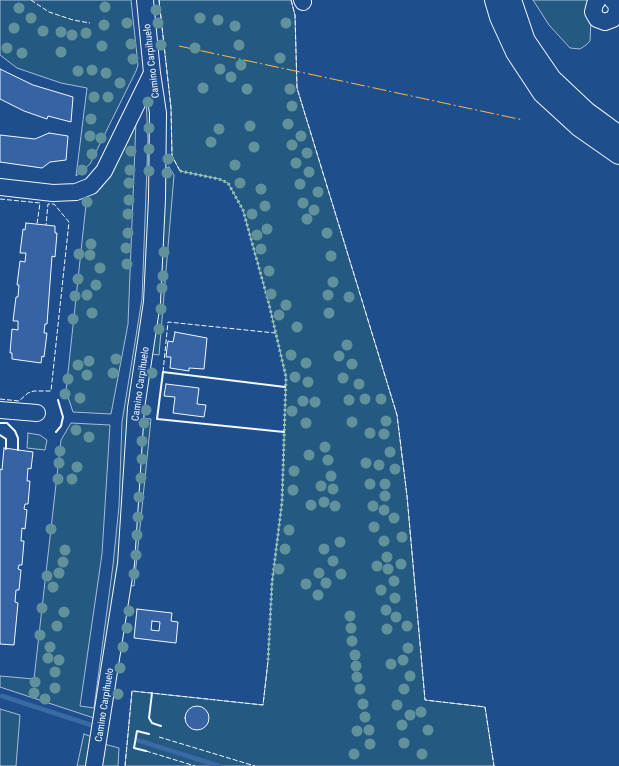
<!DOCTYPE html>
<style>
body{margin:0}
canvas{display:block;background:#1f4e8c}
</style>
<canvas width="619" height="766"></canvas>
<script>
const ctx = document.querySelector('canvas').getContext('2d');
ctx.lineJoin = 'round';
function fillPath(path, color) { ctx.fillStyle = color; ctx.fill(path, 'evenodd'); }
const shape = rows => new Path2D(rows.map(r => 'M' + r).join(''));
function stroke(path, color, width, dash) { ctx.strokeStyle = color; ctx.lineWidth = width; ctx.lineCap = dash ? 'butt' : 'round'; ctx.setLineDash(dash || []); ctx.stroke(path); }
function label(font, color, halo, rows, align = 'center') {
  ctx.font = font + ' "Roboto Condensed",sans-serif'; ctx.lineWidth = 3; ctx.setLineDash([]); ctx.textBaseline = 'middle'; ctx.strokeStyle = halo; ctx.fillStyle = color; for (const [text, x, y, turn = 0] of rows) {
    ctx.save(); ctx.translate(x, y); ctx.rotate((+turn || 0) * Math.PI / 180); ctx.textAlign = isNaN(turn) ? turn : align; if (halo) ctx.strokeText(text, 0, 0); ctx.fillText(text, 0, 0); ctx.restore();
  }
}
const green = shape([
 [0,0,131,0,138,65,136,71,90,164,76,176,87,88,61,83,17,68,0,55,0,0],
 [159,0,291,0,295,15,297,88,397,415,407,496,425,700,485,707,494,766,125,766,132,691,263,705,268,661,272,583,282,502,286,377,269,304,243,210,228,183,219,179,180,171,172,156,171,108,159,0],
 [533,0,592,0,590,41,586,45,580,49,570,48,549,25,533,0],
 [149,95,153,112,146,302,118,566,97,719,0,687,0,676,34,679,61,440,71,423,110,425,102,554,80,706,94,708,113,565,119,506,122,422,142,299,148,139,146,98,149,95],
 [136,121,128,324,111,414,73,412,66,391,87,195,136,121],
 [169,167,174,175,159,355,152,354,164,169,169,167],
 [141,418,151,419,134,586,129,585,141,418],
 [28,433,40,435,47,440,45,450,27,448,28,433],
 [0,709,20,715,16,766,0,766,0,709],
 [84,734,92,737,87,766,77,766,84,734],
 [104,744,119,748,118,766,100,766,104,744]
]);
const stream = shape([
 [2,696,94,726],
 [137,740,219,766]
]);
const building = shape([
 [0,69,33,85,73,97,71,122,48,116,47,119,24,111,0,99,0,69],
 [49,133,68,136,66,160,50,162,42,168,0,162,0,135,35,139,49,133],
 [26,223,55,226,55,233,57,233,55,257,52,256,47,324,45,324,44,333,47,333,44,357,42,356,41,363,12,359,12,353,10,353,12,329,18,330,18,321,13,321,16,297,18,297,19,285,17,285,20,261,25,262,26,253,20,253,23,229,25,230,26,223],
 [175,332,207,338,204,369,189,368,189,371,170,368,171,357,166,357,167,348,168,341,173,342,175,332],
 [166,384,199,388,197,404,206,405,204,417,173,413,175,397,164,396,166,384],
 [4,448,33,452,31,469,28,468,27,481,30,481,28,504,25,504,24,509,27,510,25,529,22,528,21,541,24,541,22,565,19,565,18,569,21,570,19,590,16,590,15,602,18,603,14,645,0,644,0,469,2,470,4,448],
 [137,609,172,613,171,621,178,622,176,643,134,638,137,609],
 [152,621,160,622,159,631,151,630,152,621],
 '185 718a12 12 0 1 1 24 0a12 12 0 1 1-24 0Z'
]);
const minor = shape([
 [302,0,303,2],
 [598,0,595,4,593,12,597,19,605,22,613,19,617,12,616,4,612,0],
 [0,187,53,193,76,192,91,186,104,171,152,73],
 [0,410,37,413],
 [94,766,126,564,136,408,152,302,157,199,158,113,152,73,145,0]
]);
const major = shape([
 [495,0,500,17,516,52,543,93,579,126,619,154],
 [511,0,525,41,551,79,586,112,619,136]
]);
const hedge = shape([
 [180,171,219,179,228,183,243,210,269,304,286,377,282,502,272,583,268,661]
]);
const fence = shape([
 [31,0,49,12,73,20,90,23],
 [159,0,171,108,172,156,180,171],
 [291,0,295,15,297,88,397,415,407,496,425,700,485,707,494,766],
 [0,199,40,203,37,224],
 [163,372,168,322,275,333],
 [0,399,19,401,28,393,34,391,51,391,69,222,54,204,48,204,46,225],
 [159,737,255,766],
 [146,751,195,766],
 [125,766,132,691,263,705,268,661]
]);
const wall = shape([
 [0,423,7,423,15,431,18,438,18,450],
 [56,432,61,426,63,417,58,400],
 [284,432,157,419,163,372,285,387],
 [0,435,6,439,6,449],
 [152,693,149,718,152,723,161,726],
 [146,751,134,748,137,731,149,734]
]);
const power = shape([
 [179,46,523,120]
]);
const trees = [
 [105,7],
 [19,8],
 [156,10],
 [31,18],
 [200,18],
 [218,20],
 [127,23],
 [158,23],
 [286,23],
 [104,25],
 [235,26],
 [14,28],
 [43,31],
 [61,32],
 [86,33],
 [72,35],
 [131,44],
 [161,45],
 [239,45],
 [102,46],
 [7,48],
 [195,48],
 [61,52],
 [22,53],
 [280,58],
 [133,59],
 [241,65],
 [220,69],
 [92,70],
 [78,71],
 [106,73],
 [231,77],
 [120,83],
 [203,88],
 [247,89],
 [290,89],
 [94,97],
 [108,97],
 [148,102],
 [292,106],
 [91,119],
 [288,124],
 [250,126],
 [149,128],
 [219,129],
 [90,136],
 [301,136],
 [101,138],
 [211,142],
 [292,145],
 [254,147],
 [149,149],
 [131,151],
 [307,153],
 [92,154],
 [168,159],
 [296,163],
 [235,165],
 [82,170],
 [130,170],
 [149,171],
 [309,172],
 [167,173],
 [129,183],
 [240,183],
 [300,184],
 [261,189],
 [318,192],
 [129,200],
 [87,202],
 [303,203],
 [265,206],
 [314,210],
 [128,214],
 [252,214],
 [307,219],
 [267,229],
 [128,233],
 [327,233],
 [257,235],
 [91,244],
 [126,248],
 [261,249],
 [164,252],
 [79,254],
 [90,255],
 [331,256],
 [127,264],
 [100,268],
 [269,271],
 [163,276],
 [78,279],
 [333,282],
 [96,285],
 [162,288],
 [271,294],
 [87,295],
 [328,295],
 [75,296],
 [349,297],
 [286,305],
 [161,309],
 [92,313],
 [329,313],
 [279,315],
 [73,319],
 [297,327],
 [159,329],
 [347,345],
 [291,355],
 [339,356],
 [116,359],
 [89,361],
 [306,363],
 [352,364],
 [78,365],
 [113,373],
 [152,373],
 [87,375],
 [295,377],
 [343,378],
 [68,379],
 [308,382],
 [359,384],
 [65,394],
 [80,398],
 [365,399],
 [381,399],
 [349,400],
 [303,401],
 [315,402],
 [146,410],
 [292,411],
 [386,421],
 [352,422],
 [144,423],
 [306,423],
 [76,430],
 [370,433],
 [384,434],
 [89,437],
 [142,441],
 [325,447],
 [60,451],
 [390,452],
 [309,455],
 [142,459],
 [328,460],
 [59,463],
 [366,463],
 [379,465],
 [77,467],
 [395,469],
 [294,471],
 [331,476],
 [141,478],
 [58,479],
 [72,479],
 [370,484],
 [385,484],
 [321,486],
 [333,489],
 [293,490],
 [385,496],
 [139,497],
 [324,502],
 [311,505],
 [335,506],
 [373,506],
 [384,510],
 [138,517],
 [394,518],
 [374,527],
 [51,529],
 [289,530],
 [137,535],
 [402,537],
 [384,541],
 [340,542],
 [285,549],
 [324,549],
 [65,550],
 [136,555],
 [387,557],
 [333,561],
 [63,562],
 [401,564],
 [377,566],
 [279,569],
 [388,569],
 [59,573],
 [319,573],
 [134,574],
 [341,574],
 [47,576],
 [394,581],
 [326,583],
 [306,584],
 [53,587],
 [381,590],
 [318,595],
 [395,598],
 [42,608],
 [386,610],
 [129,611],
 [64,612],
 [350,616],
 [396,617],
 [57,626],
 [407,626],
 [127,628],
 [351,628],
 [387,629],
 [40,635],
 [352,641],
 [50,647],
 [123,647],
 [408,648],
 [355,655],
 [48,658],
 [59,660],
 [403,660],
 [391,664],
 [356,666],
 [120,668],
 [55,672],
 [410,676],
 [357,677],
 [35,682],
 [55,688],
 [360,689],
 [404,689],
 [34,693],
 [118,694],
 [45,699],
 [363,704],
 [397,705],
 [421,712],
 [410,715],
 [365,717],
 [402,725],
 [369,730],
 [428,730],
 [357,731],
 [404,743],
 [370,744],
 [354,754],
 [422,754]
];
const streetNames = [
 ["Camino Carpihuelo",152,61,-97],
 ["Camino Carpihuelo",141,384,-82],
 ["Camino Carpihuelo",105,705,-81]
];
fillPath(green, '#245a82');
stroke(green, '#a8bbd7', 1);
stroke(stream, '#3b69a3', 4.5);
fillPath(building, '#3563a3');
stroke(building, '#f2f6ff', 1);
stroke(minor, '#f2f6ff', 18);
stroke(major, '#f2f6ff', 22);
stroke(minor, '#1f4e8c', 16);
stroke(major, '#1f4e8c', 20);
stroke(hedge, '#97c8a6', 3, [2, 3]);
stroke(fence, '#f2f6ff', 1, [5, 2]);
stroke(wall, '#f2f6ff', 2);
stroke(power, '#ffb74d', 1, [14, 3, 2, 3]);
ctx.fillStyle = '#61919a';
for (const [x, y] of trees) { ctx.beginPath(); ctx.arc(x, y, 5.5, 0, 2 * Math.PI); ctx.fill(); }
label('10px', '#f2f6ff', '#1f4e8c', streetNames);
</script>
